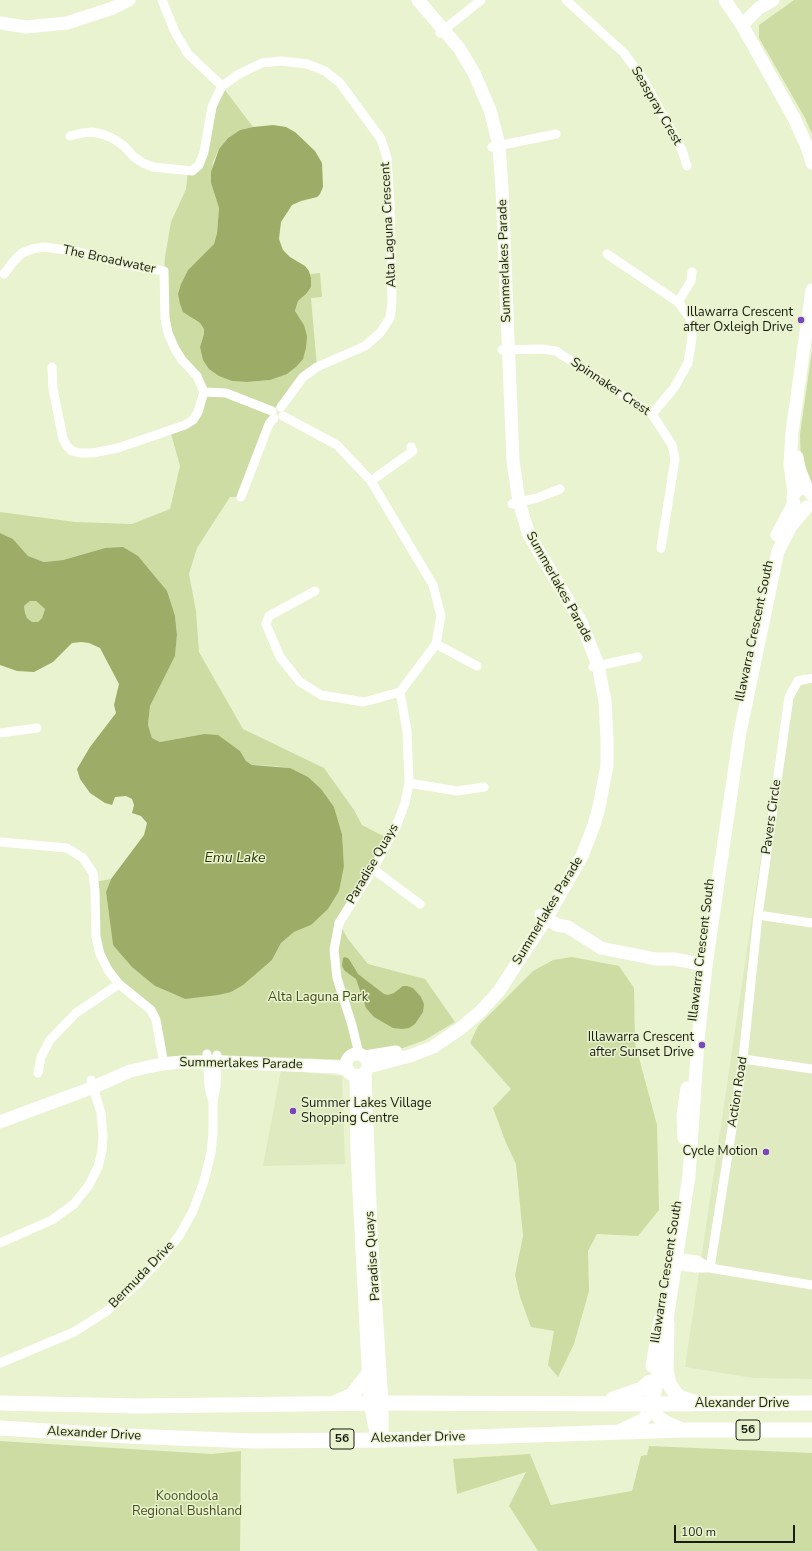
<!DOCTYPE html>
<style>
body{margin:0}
#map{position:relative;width:812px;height:1551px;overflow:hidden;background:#eaf3d0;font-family:"Nunito Sans",sans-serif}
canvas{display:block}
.scale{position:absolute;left:674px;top:1525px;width:121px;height:18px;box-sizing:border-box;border:2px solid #191c10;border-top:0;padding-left:5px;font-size:12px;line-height:14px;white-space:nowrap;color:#191c10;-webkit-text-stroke:3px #eaf3d0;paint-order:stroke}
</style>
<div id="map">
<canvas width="812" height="1551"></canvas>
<div class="scale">100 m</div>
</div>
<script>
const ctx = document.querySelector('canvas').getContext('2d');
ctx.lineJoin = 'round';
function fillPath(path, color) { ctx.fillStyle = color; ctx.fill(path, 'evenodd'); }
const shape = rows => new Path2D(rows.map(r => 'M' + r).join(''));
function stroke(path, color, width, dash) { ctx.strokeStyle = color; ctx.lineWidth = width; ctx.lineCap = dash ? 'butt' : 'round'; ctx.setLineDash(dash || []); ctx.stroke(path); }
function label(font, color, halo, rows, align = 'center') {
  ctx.font = font + ' "Nunito Sans",sans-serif'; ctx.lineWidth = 3; ctx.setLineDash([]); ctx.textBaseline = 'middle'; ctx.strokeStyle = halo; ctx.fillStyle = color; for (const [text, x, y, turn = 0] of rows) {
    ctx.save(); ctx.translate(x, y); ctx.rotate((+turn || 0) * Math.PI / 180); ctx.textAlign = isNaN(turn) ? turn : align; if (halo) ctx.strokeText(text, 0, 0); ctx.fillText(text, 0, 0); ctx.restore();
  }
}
const built = shape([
 [807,673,812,673,812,1379,753,1378,685,1367,785,694],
 [281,1070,342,1076,345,1164,263,1166]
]);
const green = shape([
 [794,0,812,0,812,134,805,118,759,38,759,25],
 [222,86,253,127,240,130,228,138,219,149,213,162,211,183,219,208,217,233,214,244,188,270,181,284,194,320,200,323,204,329,204,334,200,347,232,381,247,382,270,380,304,325,295,312,298,301,306,294,311,278,310,274,320,273,322,297,311,298,317,367,278,406,273,409,241,497,230,497,197,548,189,574,196,611,199,652,243,729,324,768,354,810,362,825,389,839,339,923,348,939,368,964,425,979,455,1022,425,1040,392,1052,355,1054,347,1060,217,1055,163,1057,156,1020,119,984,100,954,94,882,111,879,106,892,113,945,155,986,185,999,272,960,281,943,294,932,311,925,344,866,342,834,334,807,290,768,275,766,252,765,246,761,240,751,204,734,160,742,152,738,148,725,150,706,175,656,177,635,175,616,105,548,63,560,44,562,28,556,13,539,0,533,0,512,75,522,132,524,170,509,180,466,170,430,193,420,204,392,168,333,164,271,165,257,171,222,186,189,188,171,196,169],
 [812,350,812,484,801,464,800,434],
 [30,601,36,601,45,609,42,618,38,622,32,622,27,618,25,613,24,606],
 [572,957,619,966,634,988,635,1043,657,1125,659,1210,638,1236,597,1234,588,1251,589,1291,574,1344,558,1377,548,1365,554,1331,531,1327,520,1297,515,1275,523,1236,516,1164,506,1143,493,1108,511,1089,470,1043,478,1026,533,971,553,960],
 [0,1441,212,1454,241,1451,240,1551,0,1551],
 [649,1446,812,1453,812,1551,538,1551,509,1506,526,1472,457,1494,453,1459,530,1454,551,1505,632,1491,641,1456,647,1455]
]);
const water = shape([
 [273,125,286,127,295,132,315,151,322,163,323,187,320,194,317,197,301,201,292,205,281,222,279,239,283,250,290,257,305,266,309,271,311,278,311,287,306,294,298,301,295,311,304,325,307,336,306,348,303,359,297,366,287,374,270,380,247,382,232,381,219,376,209,369,203,360,200,347,204,334,204,329,200,323,183,312,180,304,178,294,181,284,188,270,214,244,217,233,219,208,211,183,211,172,219,149,228,138,240,130,253,127],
 [0,533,13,539,28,556,44,562,63,560,105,548,123,547,138,556,167,591,175,616,177,635,175,656,150,706,148,725,152,738,160,742,204,734,218,735,240,751,246,761,252,765,290,768,308,777,321,789,334,807,342,834,344,866,339,891,328,909,311,925,294,932,281,943,272,960,243,985,231,992,218,995,185,999,169,992,155,986,132,967,113,945,106,892,111,879,144,835,147,823,141,816,132,813,134,805,132,799,126,796,115,797,112,805,105,803,90,793,80,779,77,769,90,747,116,713,114,705,119,684,100,648,89,643,81,642,72,643,53,662,34,672,17,671,0,665],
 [30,601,36,601,45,609,42,618,38,622,32,622,27,618,25,613,24,606],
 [345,957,349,959,358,974,384,994,388,995,394,993,403,986,407,986,413,988,421,997,424,1004,423,1012,415,1024,409,1028,402,1029,393,1028,374,1017,366,1008,356,979,345,971,342,966,343,958]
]);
const street = shape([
 [162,0,175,32,188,54,222,86],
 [566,0,624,53,643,79,682,150,687,166],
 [440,33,481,0],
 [70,136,82,133,92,132,105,135,114,139,124,146,134,157,143,163,153,167,192,171,199,165,204,152,212,107,217,96,222,86,239,74,262,63,281,61,307,64,325,71,340,83,381,139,387,158,390,203,392,303,390,318,380,333,365,346,317,367,303,377,281,407],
 [492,147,556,134],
 [607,254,678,302,690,318,692,338,688,363,674,388,652,414],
 [4,274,13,262,22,253,32,249,44,247,79,252,126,265,164,271,165,318,168,333,175,349,182,360,197,376,204,392,226,393,272,411],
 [678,302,691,281,692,272],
 [502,350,541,349,556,351,652,414,672,445,675,459,661,548],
 [52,367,53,389,63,439,67,446,72,451,80,453,93,453,118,448,185,425,193,420,198,412,204,392],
 [283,416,337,445,371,481,433,585,441,616,436,644,400,692,364,702,321,695,300,682,280,657,266,624,269,616,315,591],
 [371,481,413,451,411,447],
 [241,497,269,424,274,418],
 [512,504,537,498,560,489],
 [436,644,477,666],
 [593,667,638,657],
 [0,733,37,728],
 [409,783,457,791,484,787],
 [1,842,67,848,83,858,93,873,95,890,96,937,100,954,108,970,119,984,151,1010,156,1020,164,1064],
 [373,869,420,904],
 [758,915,812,923],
 [207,1054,209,1086,212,1099],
 [359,1054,352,1025,337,978,334,950,339,923,373,869,396,827,405,803,409,783,407,731,400,692],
 [743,1059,812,1069],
 [38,1073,41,1057,50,1040,76,1013,119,984],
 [0,1243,52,1220,74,1204,89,1185,98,1167,102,1151,103,1136,101,1113,91,1080],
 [672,1257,697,1260,710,1268],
 [671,1265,696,1268,710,1268,812,1285],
 [710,1268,743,1059,758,915,789,697,798,681,812,678],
 [0,1363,74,1332,107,1311,137,1284,162,1257,179,1236,193,1211,204,1181,211,1153,213,1133,213,1102,216,1086,217,1055]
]);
const secondary = shape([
 [725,0,742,25,794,118,808,149,812,163],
 [0,23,26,27,67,23,113,8,129,0],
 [742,25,759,8,773,0],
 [797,457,799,468,807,489],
 [794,493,790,465,792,432,812,290],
 [793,498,794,493,801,488,809,490,812,495],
 [777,535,794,503],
 [541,915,557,925,568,927,601,948,656,959,674,959,706,965],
 '346 1065a11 11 0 1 1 22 0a11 11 0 1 1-22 0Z',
 [365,1057,396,1052],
 [368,1067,410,1056,433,1047,461,1028,481,1011,499,991,546,919,582,856,594,825,599,807,607,765,607,739,605,701,598,665,581,622,529,535,519,502,513,461,502,189,499,145,490,110,474,73,459,48,418,0],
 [365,1072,371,1231,382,1403,382,1440],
 [356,1075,357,1153,370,1403,376,1433],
 [0,1122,94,1087,130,1071,162,1064,182,1062,217,1062,338,1067,348,1070],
 [684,1138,683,1115,687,1088],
 [665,1332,689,1176,698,1040,706,965,740,732,778,551,791,526,807,507],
 [652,1366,660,1320],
 [651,1399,658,1417,668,1423,684,1430],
 [619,1431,644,1419,653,1404,661,1356]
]);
const primary = shape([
 [667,1323,666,1370,669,1384,676,1394,681,1398,694,1402],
 [613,1399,642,1389,650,1382],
 [336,1402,352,1395,369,1373],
 [0,1403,138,1406,380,1403,653,1404,812,1403],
 [0,1428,127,1436,253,1441,382,1440,684,1430,812,1430]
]);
const markers = [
 [801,320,4,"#7946be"],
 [702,1045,4,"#7946be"],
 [293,1111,4,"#7946be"],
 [766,1152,4,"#7946be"]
];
const shields = [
 [748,1430,24],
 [342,1439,24]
];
const shieldNames = [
 ["56",748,1430],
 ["56",342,1439]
];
const streetNames = [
 ["Seaspray Crest",656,106,60],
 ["Alta Laguna Crescent",389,225,-93],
 ["The Broadwater",109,260,12],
 ["Summerlakes Parade",505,261,-92],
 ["Spinnaker Crest",610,387,34],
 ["Summerlakes Parade",559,587,61],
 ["Illawarra Crescent South",755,631,-78],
 ["Pavers Circle",772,817,-82],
 ["Paradise Quays",373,864,-60],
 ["Summerlakes Parade",548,911,-59],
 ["Illawarra Crescent South",702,950,-83],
 ["Summerlakes Parade",241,1064,1],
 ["Action Road",738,1092,-81],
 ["Paradise Quays",373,1256,-94],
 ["Illawarra Crescent South",667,1272,-81],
 ["Bermuda Drive",142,1275,-46],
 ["Alexander Drive",742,1404],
 ["Alexander Drive",94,1434,3],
 ["Alexander Drive",418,1438,-1]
];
const poiNames = [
 ["Illawarra Crescent",793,313],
 ["after Oxleigh Drive",793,328],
 ["Illawarra Crescent",694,1038],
 ["after Sunset Drive",694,1053],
 ["Summer Lakes Village",301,1104,"left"],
 ["Shopping Centre",301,1119,"left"],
 ["Cycle Motion",758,1152]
];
const parkNames = [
 ["Alta Laguna Park",318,998],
 ["Koondoola",187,1497],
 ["Regional Bushland",187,1512]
];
const waterNames = [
 ["Emu Lake",235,859]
];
fillPath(built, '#dfeac0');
fillPath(green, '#cddca3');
fillPath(water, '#9dad67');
stroke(street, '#fff', 9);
stroke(secondary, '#fff', 13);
stroke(primary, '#fff', 15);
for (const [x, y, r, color] of markers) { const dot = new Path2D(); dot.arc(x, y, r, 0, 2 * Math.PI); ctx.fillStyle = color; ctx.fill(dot); stroke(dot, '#eaf3d0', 1.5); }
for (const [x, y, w] of shields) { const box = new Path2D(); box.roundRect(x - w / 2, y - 10, w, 20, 3); ctx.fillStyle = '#eaf3d0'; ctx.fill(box); stroke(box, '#191c10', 1); }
label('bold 12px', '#191c10', null, shieldNames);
label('13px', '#191c10', '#eaf3d0', streetNames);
label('13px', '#191c10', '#eaf3d0', poiNames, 'right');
label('13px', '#444e1a', '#eaf3d0', parkNames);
label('italic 14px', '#2e3700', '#eaf3d0', waterNames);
</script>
